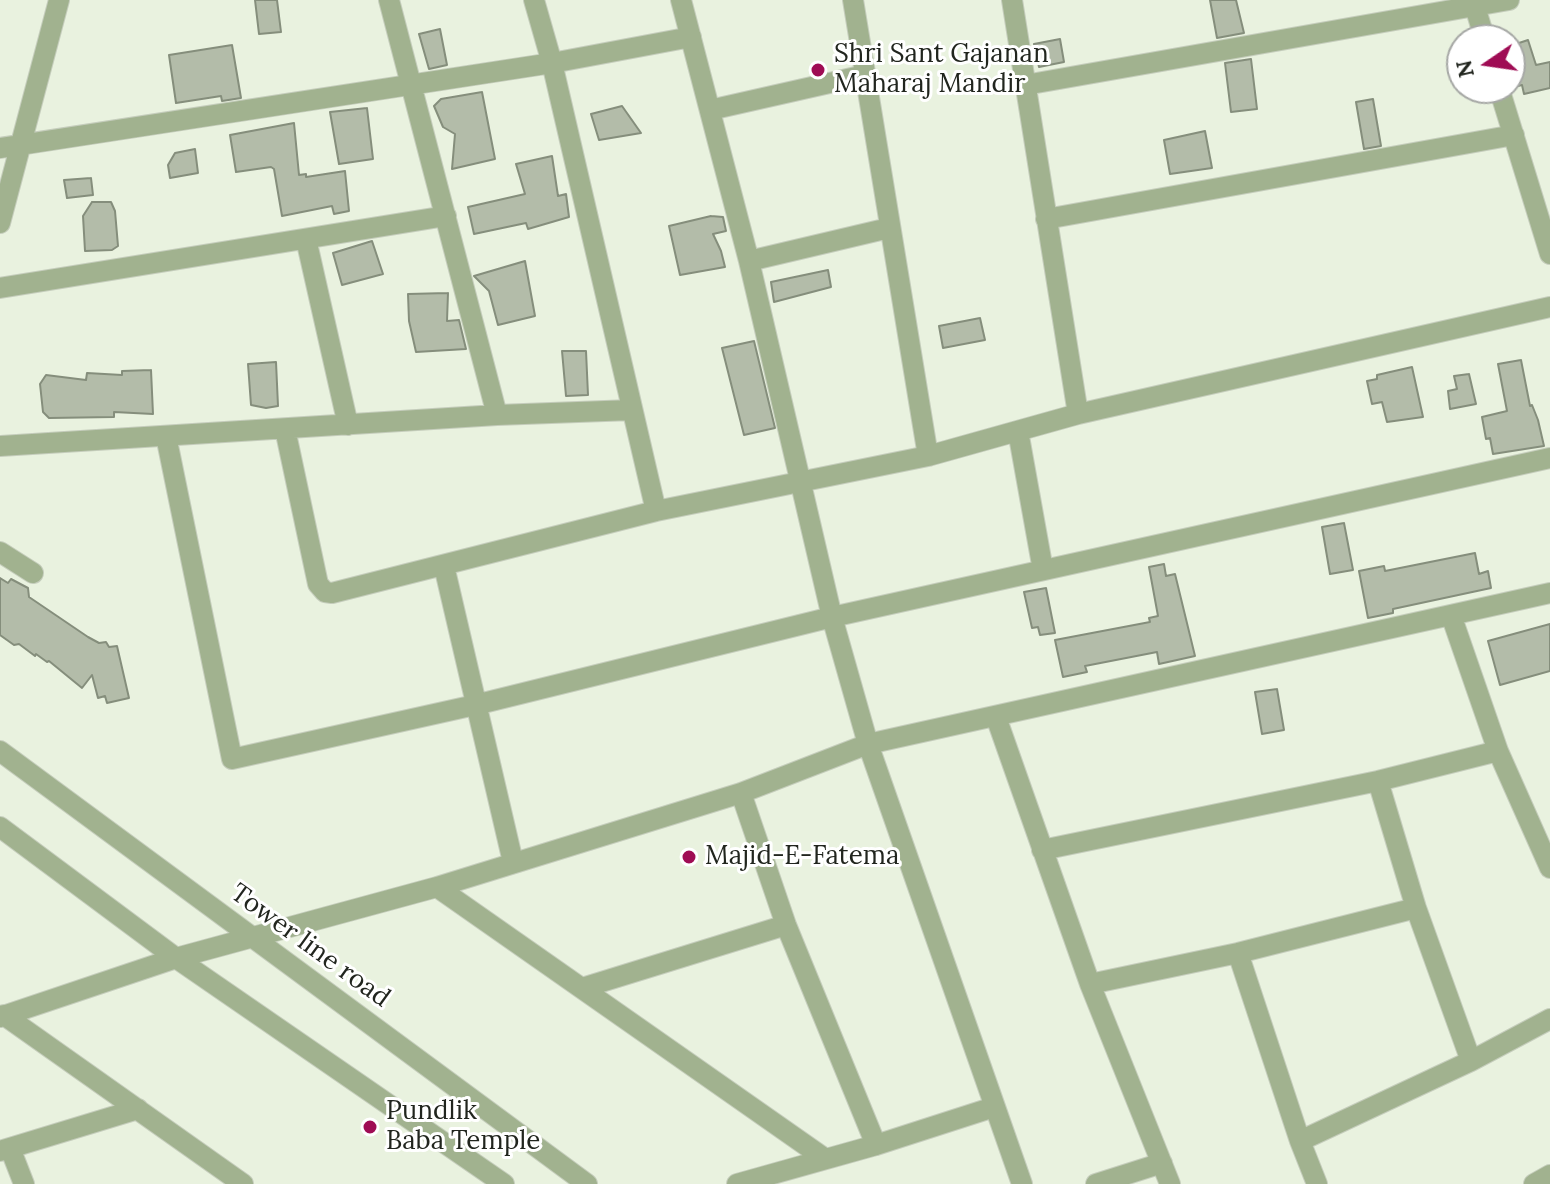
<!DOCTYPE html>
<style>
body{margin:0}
#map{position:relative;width:1550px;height:1184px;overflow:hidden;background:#e9f2df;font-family:Lora,serif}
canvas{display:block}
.north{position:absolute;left:1446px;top:24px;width:80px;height:80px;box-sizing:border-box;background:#fff;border:2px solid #a6a8a5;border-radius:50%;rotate:257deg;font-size:22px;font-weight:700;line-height:32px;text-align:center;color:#21251e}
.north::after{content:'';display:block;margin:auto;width:28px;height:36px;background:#9f0c54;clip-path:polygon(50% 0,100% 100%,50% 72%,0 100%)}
</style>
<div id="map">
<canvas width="1550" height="1184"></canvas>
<div class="north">N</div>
</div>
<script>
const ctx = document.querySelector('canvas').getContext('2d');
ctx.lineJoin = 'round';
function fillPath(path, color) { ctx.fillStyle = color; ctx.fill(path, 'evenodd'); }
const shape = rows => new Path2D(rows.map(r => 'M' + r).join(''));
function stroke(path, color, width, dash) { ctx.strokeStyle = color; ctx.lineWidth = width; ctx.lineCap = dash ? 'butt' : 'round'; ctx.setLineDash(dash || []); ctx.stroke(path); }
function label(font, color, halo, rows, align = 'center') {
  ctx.font = font + ' Lora,serif'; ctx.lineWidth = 6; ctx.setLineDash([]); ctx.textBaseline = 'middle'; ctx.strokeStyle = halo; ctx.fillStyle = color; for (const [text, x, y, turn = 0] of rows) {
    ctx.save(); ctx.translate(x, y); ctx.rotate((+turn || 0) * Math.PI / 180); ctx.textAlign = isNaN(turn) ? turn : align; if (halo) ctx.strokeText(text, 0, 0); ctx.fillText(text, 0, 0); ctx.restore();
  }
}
const building = shape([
 [255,0,277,0,281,32,259,34,255,0],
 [1210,0,1236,0,1244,33,1217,38,1210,0],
 [440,29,447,65,429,69,419,34,440,29],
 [1060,39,1064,62,1039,67,1034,44,1060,39],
 [1528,40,1536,65,1550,62,1550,88,1524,94,1522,85,1514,87,1510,70,1510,46,1528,40],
 [232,45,241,98,222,101,221,96,176,103,169,55,232,45],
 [1251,59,1257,109,1231,112,1225,63,1251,59],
 [482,92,495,159,452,169,455,134,443,127,434,106,441,99,482,92],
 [1373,99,1381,146,1364,149,1356,102,1373,99],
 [622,106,641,133,599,140,591,114,622,106],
 [367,108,373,159,339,164,330,112,367,108],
 [294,123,299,175,306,174,306,177,345,171,349,211,334,214,332,206,282,216,274,169,271,167,236,172,230,135,294,123],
 [1205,131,1212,168,1170,174,1164,140,1205,131],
 [195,149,198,173,170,178,168,165,175,153,195,149],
 [552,156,558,196,566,194,569,217,528,229,526,223,474,234,468,207,525,194,516,164,552,156],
 [91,178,93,195,67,198,64,180,91,178],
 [92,202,111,202,115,211,118,246,112,250,85,251,83,216,92,202],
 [711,216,723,217,726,231,713,234,721,251,725,267,680,275,669,226,711,216],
 [372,241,383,274,342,285,333,253,372,241],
 [525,261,535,316,498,325,489,291,474,276,525,261],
 [828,270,831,287,774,302,771,282,828,270],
 [448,293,447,321,459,320,466,349,416,352,409,321,408,294,448,293],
 [980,318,985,340,943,348,939,326,980,318],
 [754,341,775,428,744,435,722,348,754,341],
 [562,351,586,351,588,395,566,396,562,351],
 [1521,360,1530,406,1532,405,1538,420,1544,446,1493,454,1490,438,1486,439,1482,417,1507,411,1498,364,1521,360],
 [276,362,278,406,266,408,251,405,248,364,276,362],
 [1412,367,1423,417,1387,422,1382,402,1372,404,1367,381,1377,379,1377,375,1412,367],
 [151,370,153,414,114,412,114,417,49,418,43,412,40,384,46,375,86,380,87,373,122,375,122,371,151,370],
 [1469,374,1476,404,1450,409,1448,391,1457,389,1454,376,1469,374],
 [1344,523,1353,570,1330,574,1322,527,1344,523],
 [1475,553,1479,574,1488,571,1491,588,1393,609,1393,613,1368,618,1359,571,1384,566,1385,571,1475,553],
 [1164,564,1166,576,1175,574,1195,656,1159,664,1157,652,1085,666,1087,672,1063,677,1055,640,1150,622,1149,618,1158,616,1149,567,1164,564],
 [0,578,8,583,11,579,28,588,29,597,88,637,99,643,106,642,109,647,117,646,129,698,107,703,105,696,98,698,92,675,82,688,49,661,47,662,36,654,35,656,19,644,14,645,0,635,0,578],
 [1046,588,1055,633,1040,635,1038,627,1032,628,1024,592,1046,588],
 [1550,624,1550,671,1500,685,1488,641,1550,624],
 [1277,689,1284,730,1262,734,1255,692,1277,689]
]);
const minor = shape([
 [389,0,497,415],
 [534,0,552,63,656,511],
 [681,0,749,261,832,617,868,744,1022,1184],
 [853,0,928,456],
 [1012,0,1078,414],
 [1473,0,1485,40],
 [1025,85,1509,0],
 [1499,88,1550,254],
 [710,110,865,75],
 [0,148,552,63,691,37],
 [1046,219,1514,135],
 [0,223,59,0],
 [306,239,348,425],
 [749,261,889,228],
 [0,288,446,216],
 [285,429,318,584,325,592,332,593,656,511,928,456,1078,414,1550,307],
 [1018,431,1043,570],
 [166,436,232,759,475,705,832,617,1550,458],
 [0,446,497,415,632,410],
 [0,552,33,573],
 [444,566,513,862],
 [1451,615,1498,751,1550,868],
 [996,717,1090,984,1170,1184],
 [0,751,587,1184],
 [1378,781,1416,908,1471,1061],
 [741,793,786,925,876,1145],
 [0,827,176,958,504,1184],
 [1042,850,1378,781,1498,751],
 [437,887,824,1158],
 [1238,953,1300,1141,1317,1184],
 [1090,984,1238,953,1416,908],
 [582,988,786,925],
 [4,1015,243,1184],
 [0,1017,176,958,437,887,741,793,868,744,1550,593],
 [1300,1141,1471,1061,1550,1019],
 [10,1148,24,1184],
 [0,1151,138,1109],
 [737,1184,876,1145,994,1107],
 [1096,1184,1162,1163],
 [1534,1184,1550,1175]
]);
const markers = [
 [818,70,8,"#9f0c54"],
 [689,857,8,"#9f0c54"],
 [370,1127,8,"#9f0c54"]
];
const poiNames = [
 ["Shri Sant Gajanan",834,55],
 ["Maharaj Mandir",834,85],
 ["Majid-E-Fatema",705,857],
 ["Pundlik",386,1112],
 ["Baba Temple",386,1142]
];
const streetNames = [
 ["Tower line road",310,946,36]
];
fillPath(building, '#b3bca9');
stroke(building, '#858e7c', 2);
stroke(minor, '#c5cdbc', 22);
stroke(minor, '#a1b28f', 20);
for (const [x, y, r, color] of markers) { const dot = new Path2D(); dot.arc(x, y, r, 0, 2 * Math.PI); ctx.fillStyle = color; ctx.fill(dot); stroke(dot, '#fff', 3); }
label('26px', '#21251e', '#fff', poiNames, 'left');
label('26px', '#21251e', '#fff', streetNames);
</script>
